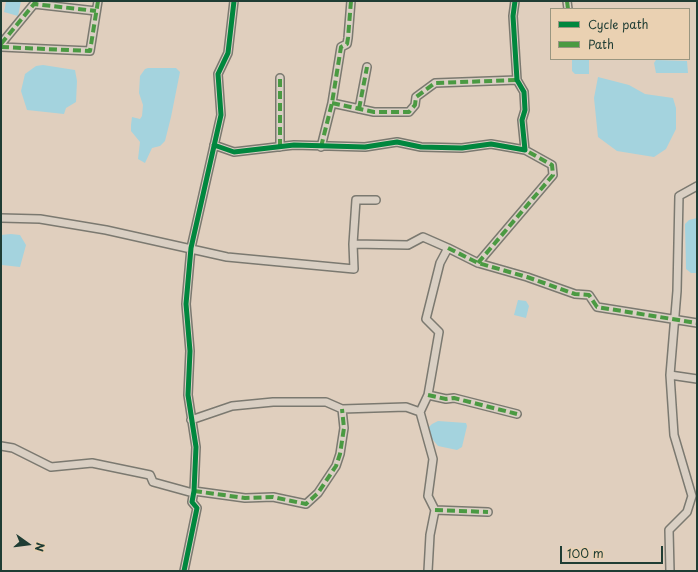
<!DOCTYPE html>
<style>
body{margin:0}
#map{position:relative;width:698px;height:572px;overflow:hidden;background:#e0cfbe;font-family:"Playpen Sans",sans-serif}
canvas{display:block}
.frame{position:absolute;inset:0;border:2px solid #1f3d34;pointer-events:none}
.legend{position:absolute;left:550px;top:8px;width:140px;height:52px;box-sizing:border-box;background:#ead1b2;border:1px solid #999680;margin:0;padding:5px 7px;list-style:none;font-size:12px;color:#1f3d34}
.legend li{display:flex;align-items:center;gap:8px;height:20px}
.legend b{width:20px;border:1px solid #999680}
.north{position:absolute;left:8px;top:524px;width:40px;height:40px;-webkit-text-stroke:3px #ead1b2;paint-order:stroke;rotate:104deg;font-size:11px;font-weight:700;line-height:16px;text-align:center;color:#1f3d34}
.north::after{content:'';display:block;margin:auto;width:14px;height:18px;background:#1f3d34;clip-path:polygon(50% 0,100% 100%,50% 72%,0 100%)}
.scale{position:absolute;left:560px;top:546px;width:103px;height:18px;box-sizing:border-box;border:2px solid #1f3d34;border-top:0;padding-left:5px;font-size:12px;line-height:14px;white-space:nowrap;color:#1f3d34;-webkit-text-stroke:3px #ead1b2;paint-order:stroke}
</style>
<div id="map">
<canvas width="698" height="572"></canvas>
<div class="frame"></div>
<ul class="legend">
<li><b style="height:5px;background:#00873e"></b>Cycle path</li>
<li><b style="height:5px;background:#4a9a42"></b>Path</li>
</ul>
<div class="north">N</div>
<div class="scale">100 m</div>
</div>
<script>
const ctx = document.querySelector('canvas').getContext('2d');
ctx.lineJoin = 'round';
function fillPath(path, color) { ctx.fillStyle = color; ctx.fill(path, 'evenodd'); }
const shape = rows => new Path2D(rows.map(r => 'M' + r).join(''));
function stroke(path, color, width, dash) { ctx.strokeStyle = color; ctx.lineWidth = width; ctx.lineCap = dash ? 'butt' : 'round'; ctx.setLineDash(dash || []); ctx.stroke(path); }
const water = shape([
 [4,1,21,1,18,16,4,12,6,2],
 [572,59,589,59,589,74,575,74,572,71],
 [656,60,687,61,688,73,656,73,654,63],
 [43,65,75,70,77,81,76,102,66,108,64,114,27,110,21,91,25,74,36,66],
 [148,68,176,68,180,72,171,117,165,141,160,146,152,148,145,163,138,159,140,142,131,131,131,125,132,117,140,119,142,116,143,105,139,93,140,76,145,69],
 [598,77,629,85,645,94,673,98,676,108,676,129,666,149,654,157,617,151,598,137,594,98],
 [697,218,697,273,691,273,686,269,685,224,689,220],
 [11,234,20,235,26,245,20,267,2,265,1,262,1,235],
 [518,300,526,301,529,306,526,318,514,315],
 [438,421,466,423,467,426,462,447,457,450,438,446,429,435,428,428,432,424]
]);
const minor = shape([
 [36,1,34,4,96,11],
 [567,1,568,9],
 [1,44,34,4],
 [1,47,90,51,98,1],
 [332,103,374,112,409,112,415,105,416,97,435,83,517,80],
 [359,109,367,67],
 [214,145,234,152,294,145,365,147,397,142,421,147,462,148,491,144,525,150,522,120,525,110,524,92,517,80,513,16,515,1],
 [280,147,280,78],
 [321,147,332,103,341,47,347,44,348,38,351,1],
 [376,200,356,200,353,244,408,245,423,237,448,248,478,263,527,277,575,294,589,295,597,307,697,323],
 [1,218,40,219,106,230,227,257,354,269,353,244],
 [478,263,553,175,552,165,525,150],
 [670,375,697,379],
 [428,395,446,399,454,398,517,414],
 [191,420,232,406,273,402,326,402,342,409,406,407,420,412],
 [1,446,13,448,51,467,92,463,150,475,153,482,193,493],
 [194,491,245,498,273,497,306,504,318,493,336,466,340,454,344,428,342,409],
 [435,510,488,512],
 [184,571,197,508,192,502,194,491,196,447,188,395,190,351,186,304,191,248,221,115,218,74,228,53,234,1],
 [428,571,430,535,435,510,428,496,433,459,420,412,428,395,439,332,426,319,440,263,448,248],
 [670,571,669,530,687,512,692,496,674,435,670,375,677,291,679,196,697,186]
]);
const quiet = shape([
 [36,1,34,4,96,11],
 [567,1,568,9],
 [1,44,34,4],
 [1,47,90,51,98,1],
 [332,103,374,112,409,112,415,105,416,97,435,83,517,80],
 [359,109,367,67],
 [280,147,280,78],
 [321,147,332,103,341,47,347,44,348,38,351,1],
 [448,248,478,263,527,277,575,294,589,295,597,307,697,323],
 [478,263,553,175,552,165,525,150],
 [428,395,446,399,454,398,517,414],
 [194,491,245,498,273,497,306,504,318,493,336,466,340,454,344,428,342,409],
 [435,510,488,512]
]);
const cycleway = shape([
 [214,145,234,152,294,145,365,147,397,142,421,147,462,148,491,144,525,150,522,120,525,110,524,92,517,80,513,16,515,1],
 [184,571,197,508,192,502,194,491,196,447,188,395,190,351,186,304,191,248,221,115,218,74,228,53,234,1]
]);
fillPath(water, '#a4d3de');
stroke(minor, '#7b7970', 10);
stroke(minor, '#d9cfc3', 7);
stroke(quiet, '#4a9a42', 4, [8, 4]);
stroke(cycleway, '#00873e', 5);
</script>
